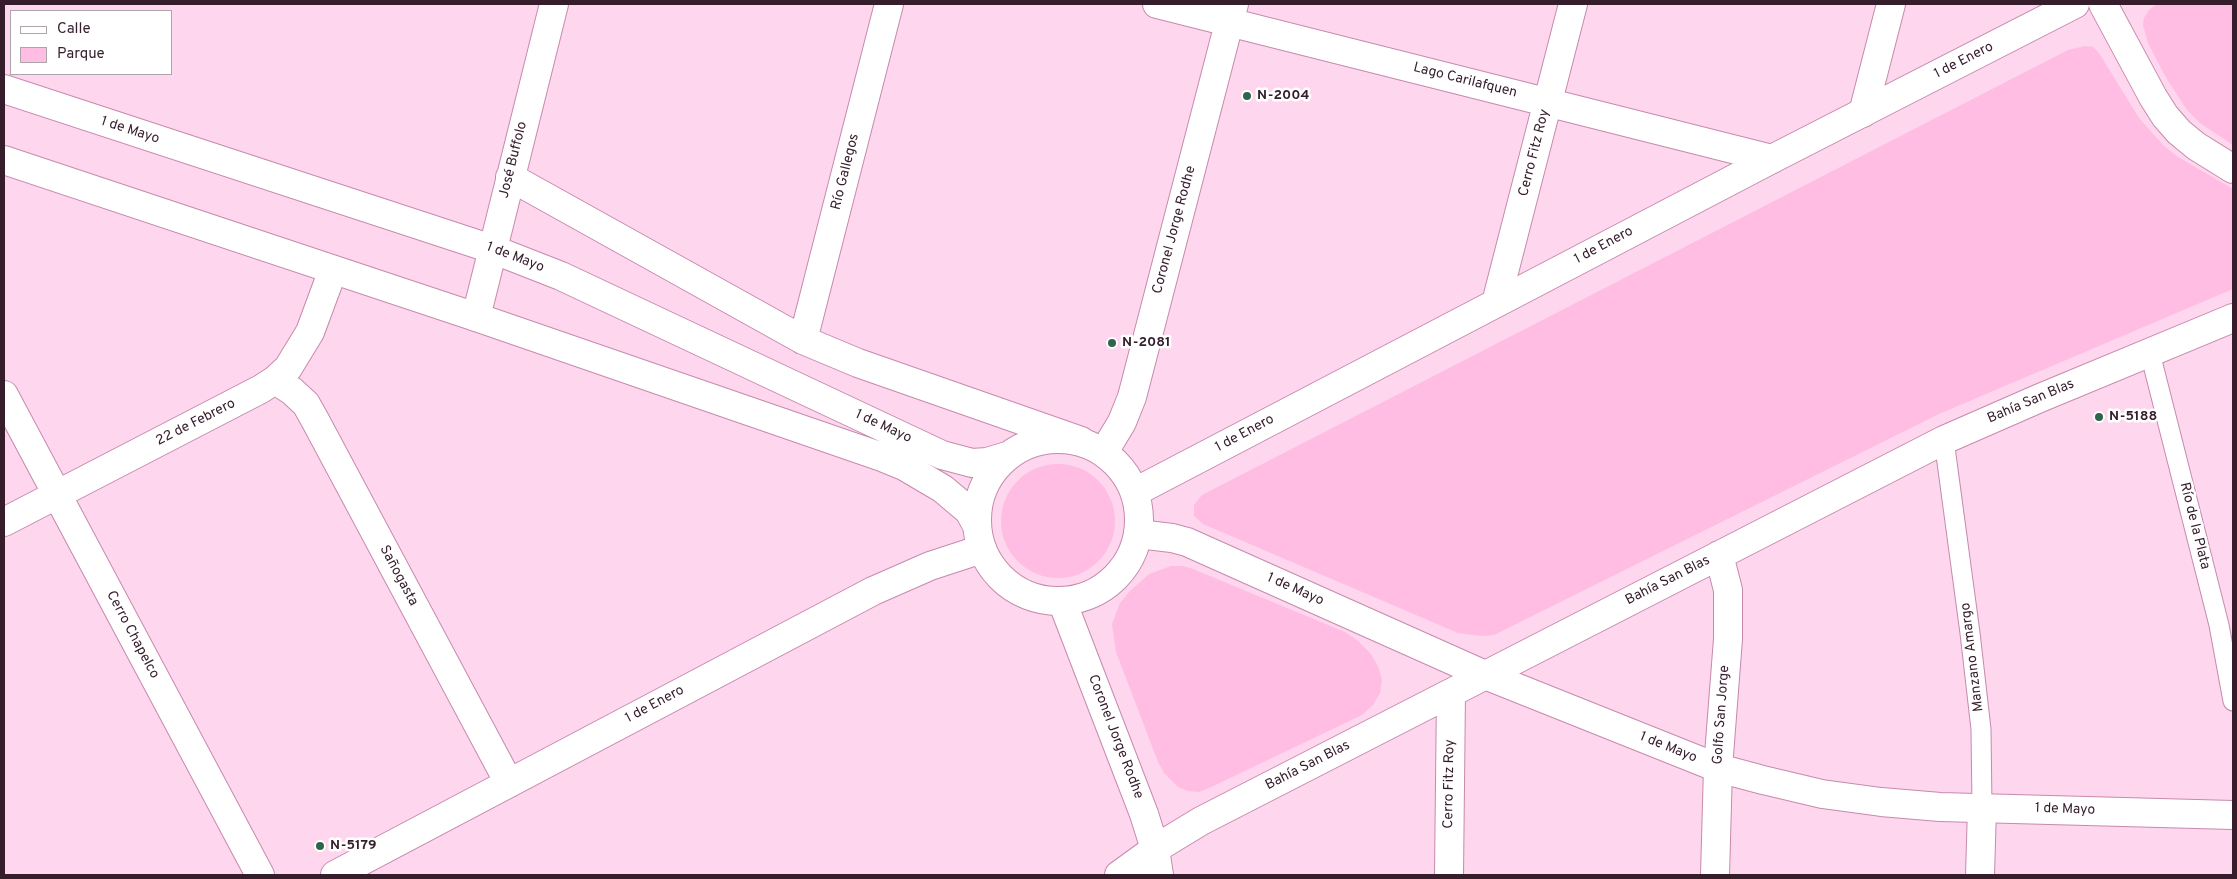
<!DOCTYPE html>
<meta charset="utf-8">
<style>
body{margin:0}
#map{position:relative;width:2237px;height:879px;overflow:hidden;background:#fed6ed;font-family:Overpass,sans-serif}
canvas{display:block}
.frame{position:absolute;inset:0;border:5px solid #351d2c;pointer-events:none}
.legend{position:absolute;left:10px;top:10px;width:162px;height:65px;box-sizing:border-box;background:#fff;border:1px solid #aea5ab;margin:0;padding:6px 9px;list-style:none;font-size:15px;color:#351d2c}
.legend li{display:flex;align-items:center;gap:10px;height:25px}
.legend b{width:25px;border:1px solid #aea5ab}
</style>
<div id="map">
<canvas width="2237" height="879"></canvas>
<div class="frame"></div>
<ul class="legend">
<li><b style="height:6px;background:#fff"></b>Calle</li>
<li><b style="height:14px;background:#ffbde4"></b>Parque</li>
</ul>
</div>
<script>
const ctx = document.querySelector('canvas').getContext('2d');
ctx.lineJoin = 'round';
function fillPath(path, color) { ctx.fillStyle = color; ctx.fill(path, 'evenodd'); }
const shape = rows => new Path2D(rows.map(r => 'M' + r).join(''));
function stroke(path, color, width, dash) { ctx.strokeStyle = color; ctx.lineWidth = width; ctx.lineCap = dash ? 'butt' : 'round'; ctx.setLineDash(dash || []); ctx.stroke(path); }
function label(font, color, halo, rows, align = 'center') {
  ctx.font = font + ' Overpass,sans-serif'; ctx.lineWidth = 5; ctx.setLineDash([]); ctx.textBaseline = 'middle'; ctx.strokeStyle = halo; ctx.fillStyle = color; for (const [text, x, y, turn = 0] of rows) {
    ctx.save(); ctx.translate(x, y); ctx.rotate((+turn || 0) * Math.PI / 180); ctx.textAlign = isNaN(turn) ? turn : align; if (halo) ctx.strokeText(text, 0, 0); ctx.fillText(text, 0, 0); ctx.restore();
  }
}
const green = shape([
 [2157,4,2233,4,2233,145,2200,123,2187,110,2165,76,2148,43,2143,25,2144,18,2149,10],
 [2085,46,2093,47,2099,53,2139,118,2164,146,2178,157,2233,189,2233,289,1939,414,1494,635,1482,636,1458,633,1203,524,1194,516,1194,505,1202,495,2068,50],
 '1001 521a57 57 0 1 1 114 0a57 57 0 1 1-114 0Z',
 [1171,566,1183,566,1193,569,1345,632,1358,641,1370,653,1378,666,1382,680,1380,693,1373,705,1362,715,1209,788,1199,792,1188,791,1178,787,1164,773,1158,762,1116,652,1112,624,1120,603,1130,591,1149,574]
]);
const service = shape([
 [2150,353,2219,625,2233,701],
 [1944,440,1970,633,1981,729,1982,808]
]);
const minor = shape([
 [1157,4,1772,159],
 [2103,4,2153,97,2165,116,2179,132,2196,146,2233,169],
 [1863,113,1891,4],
 [510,177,803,340,858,363,1081,441],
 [1496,303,1573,4],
 [476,317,554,4],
 [803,340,889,4],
 [275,380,292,391,306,404,315,420,509,783],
 [4,395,260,875],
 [1104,452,1122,422,1132,397,1234,4],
 [4,522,261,389,275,380,288,368,310,332,333,270],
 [1062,601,1144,814,1155,849,1159,875],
 [1119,875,1155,849,1201,821,1944,440,2040,398,2233,318],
 [1449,875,1451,693],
 [1715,875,1718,768,1728,639,1728,590,1719,555],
 [1980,875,1982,808]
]);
const tertiary = shape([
 [1138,534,1172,538,1187,542,1485,675,1718,768,1763,780,1822,794,1881,802,1940,807,2233,815],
 [335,875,873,591,930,566,982,549]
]);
const secondary = shape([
 [4,89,492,249,561,276,942,455,972,463,987,462,1007,456],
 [4,160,476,317,882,457,904,466,943,489,969,511,976,524],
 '977 520a81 81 0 1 1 162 0a81 81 0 1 1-162 0Z',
 [1135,492,1772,159,2075,4]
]);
const markers = [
 [1247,96,5,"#2d654d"],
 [1112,343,5,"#2d654d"],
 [2099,417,5,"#2d654d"],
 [320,846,5,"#2d654d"]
];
const streetNames = [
 ["1 de Enero",1964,61,-27],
 ["Lago Carilafquen",1465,81,14],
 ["1 de Mayo",130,131,18],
 ["Cerro Fitz Roy",1535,153,-76],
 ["José Buffolo",514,160,-76],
 ["Río Gallegos",846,172,-76],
 ["Coronel Jorge Rodhe",1175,230,-75],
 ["1 de Enero",1604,246,-28],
 ["1 de Mayo",515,258,21],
 ["Bahía San Blas",2031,402,-23],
 ["22 de Febrero",196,423,-27],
 ["1 de Mayo",883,427,25],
 ["1 de Enero",1245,434,-28],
 ["Río de la Plata",2194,526,76],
 ["Sañogasta",398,576,62],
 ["Bahía San Blas",1668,581,-27],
 ["1 de Mayo",1295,590,24],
 ["Cerro Chapelco",132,635,62],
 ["Manzano Amargo",1973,657,-97],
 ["1 de Enero",655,705,-28],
 ["Golfo San Jorge",1722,715,-86],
 ["Coronel Jorge Rodhe",1115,737,69],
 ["1 de Mayo",1668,748,22],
 ["Bahía San Blas",1308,766,-27],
 ["Cerro Fitz Roy",1450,784,-89],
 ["1 de Mayo",2065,810,2]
];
const poiNames = [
 ["N-2004",1257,96],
 ["N-2081",1122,343],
 ["N-5188",2109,417],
 ["N-5179",330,846]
];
fillPath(green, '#ffbde4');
stroke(service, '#c68aae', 21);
stroke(minor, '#c68aae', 30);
stroke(tertiary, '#c68aae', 30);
stroke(secondary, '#c68aae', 30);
stroke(service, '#fff', 19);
stroke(minor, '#fff', 28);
stroke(tertiary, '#fff', 28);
stroke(secondary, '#fff', 28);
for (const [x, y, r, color] of markers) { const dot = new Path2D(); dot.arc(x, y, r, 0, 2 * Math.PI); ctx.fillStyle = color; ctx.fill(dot); stroke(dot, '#fff', 2); }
label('14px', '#351d2c', '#fff', streetNames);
label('bold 14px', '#351d2c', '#fff', poiNames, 'left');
</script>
